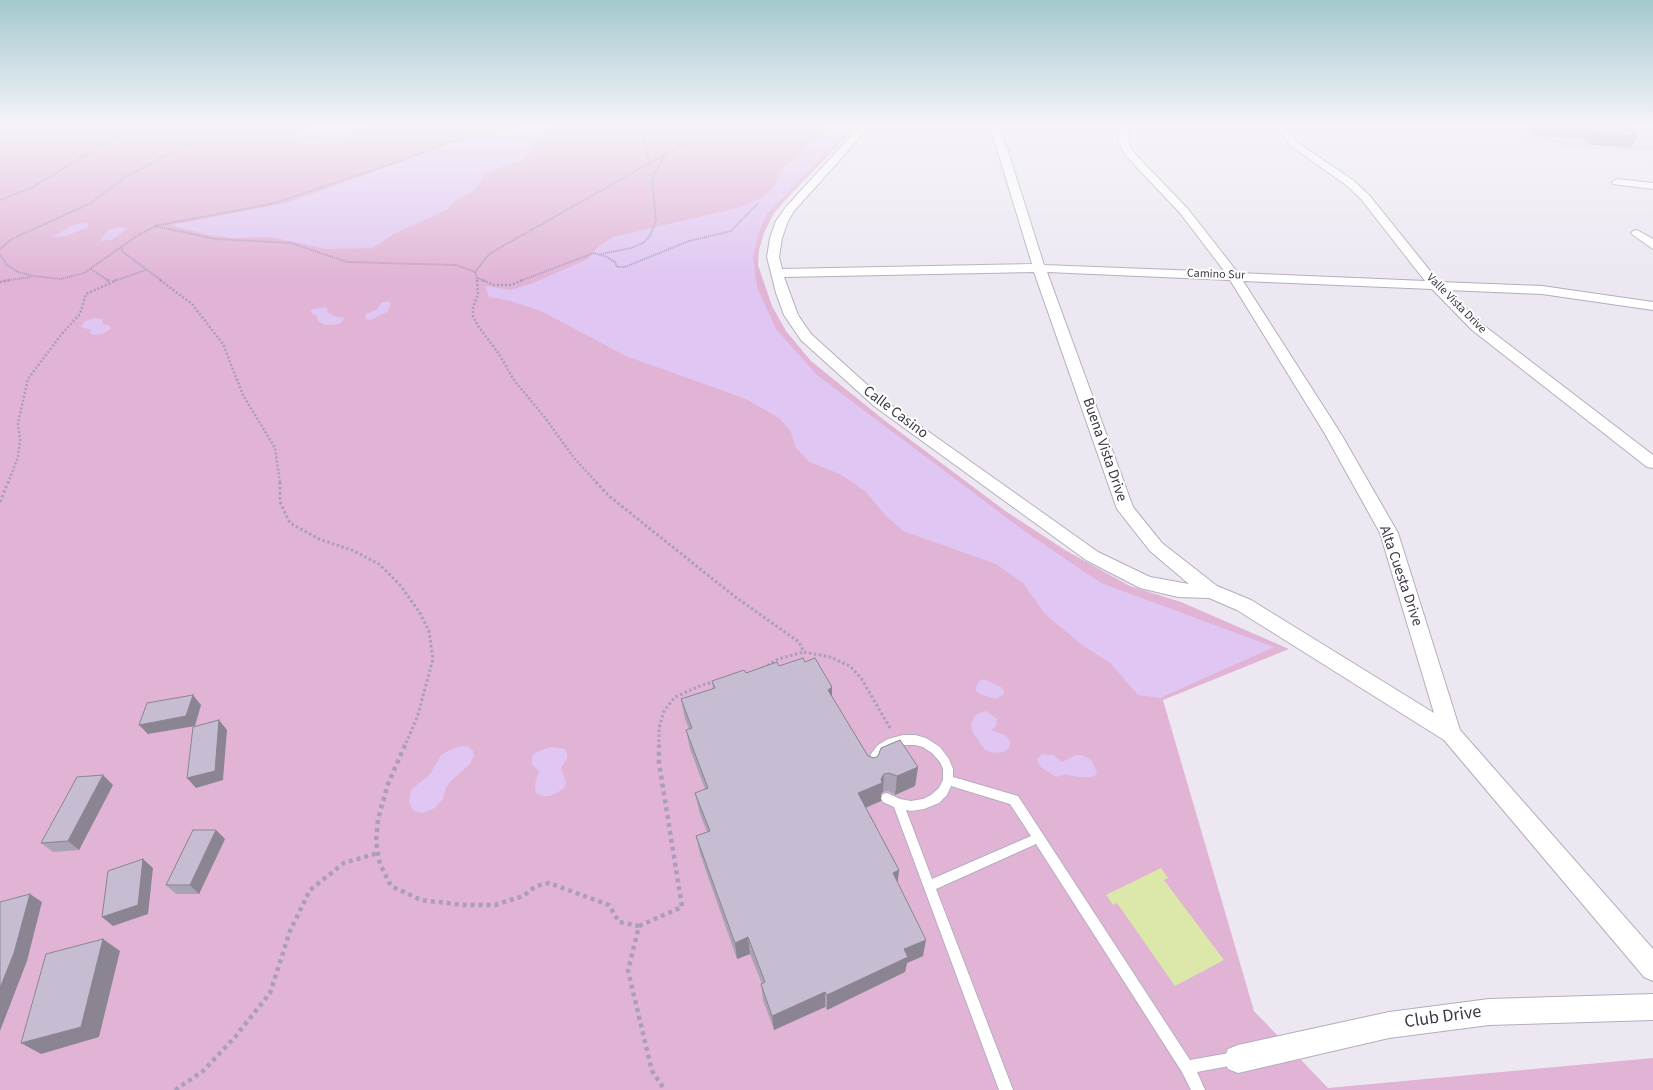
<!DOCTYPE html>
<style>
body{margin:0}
canvas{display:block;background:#ece7f1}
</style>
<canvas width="1653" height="1090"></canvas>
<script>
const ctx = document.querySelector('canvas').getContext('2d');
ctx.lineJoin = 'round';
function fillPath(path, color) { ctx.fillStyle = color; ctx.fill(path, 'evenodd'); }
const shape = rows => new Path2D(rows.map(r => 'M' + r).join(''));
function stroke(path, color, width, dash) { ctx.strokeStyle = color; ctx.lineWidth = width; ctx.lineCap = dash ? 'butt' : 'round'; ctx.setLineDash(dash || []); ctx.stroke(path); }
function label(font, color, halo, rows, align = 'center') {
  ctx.font = font + ' "Source Sans 3",sans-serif'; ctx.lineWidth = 4; ctx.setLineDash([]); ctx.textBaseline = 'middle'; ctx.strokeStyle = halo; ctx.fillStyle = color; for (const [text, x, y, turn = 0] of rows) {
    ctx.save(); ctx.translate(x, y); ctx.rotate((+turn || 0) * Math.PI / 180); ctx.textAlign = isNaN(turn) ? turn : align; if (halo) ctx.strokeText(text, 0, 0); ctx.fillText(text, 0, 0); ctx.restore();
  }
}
const education = shape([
 [1291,126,1653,126,1653,151,1565,148,1552,142,1397,133,1296,134]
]);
const green = shape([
 [0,126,857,126,791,194,774,213,764,233,759,250,758,265,772,306,786,331,811,361,884,420,1004,510,1065,550,1130,586,1181,602,1289,649,1163,700,1254,1011,1328,1088,1653,1058,1653,1090,0,1090]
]);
const sand = shape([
 [316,126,367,126,342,140,330,143,308,145,295,140,293,136],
 [522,126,552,127,533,144,531,153,522,161,502,166,485,174,475,190,454,202,448,209,392,235,373,248,326,249,271,237,231,238,204,234,171,225,287,203,447,145],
 [830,126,852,126,767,214,758,235,753,258,757,287,776,329,817,375,1027,533,1101,583,1274,647,1160,698,1138,695,1110,663,1081,644,1045,614,1023,583,996,564,903,531,885,515,865,491,840,474,809,462,796,448,791,432,779,418,746,399,626,356,541,311,507,300,489,297,485,286,511,290,533,283,588,259,598,247,613,237,737,208,764,197,776,184,781,170,809,145,825,134],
 [82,223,88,224,88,227,66,236,53,237,71,226],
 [120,227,127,229,112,240,99,241,108,230],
 [387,301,391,303,387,312,371,320,365,319,366,314,376,310,381,303],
 [325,307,328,309,327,312,334,316,345,318,339,324,325,325,318,321,316,315,310,312,313,309],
 [94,318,102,319,103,324,110,326,110,329,103,334,94,335,89,333,91,330,81,327,85,321],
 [984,679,1001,687,1004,691,1003,695,995,699,980,694,976,691,976,687,979,681],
 [986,711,997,719,996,726,991,730,1005,735,1010,741,1009,748,1004,752,995,753,985,750,972,731,971,724,974,717,979,713],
 [462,746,469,747,473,751,474,755,470,764,451,781,446,788,443,799,435,808,423,813,413,811,409,802,411,790,430,774,441,755,450,750],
 [551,747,565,749,567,754,567,758,561,768,566,783,564,788,557,793,549,796,542,796,536,793,535,784,539,772,532,764,532,756,536,752],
 [1042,754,1053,755,1062,762,1076,755,1082,755,1091,760,1097,771,1095,776,1090,777,1078,777,1065,774,1056,777,1042,768,1038,763,1037,759]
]);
const water = shape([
 [1161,868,1168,878,1164,880,1224,960,1175,986,1117,903,1113,905,1106,895]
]);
const pathFar3 = shape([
 [647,126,644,139,649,163],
 [0,200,31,188,135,126],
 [121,248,123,252,162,281],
 [0,249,12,239,91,203,127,176,222,126],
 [0,254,7,265,18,272,33,276,61,279,84,273,137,236,155,226],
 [601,254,631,248,643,243,650,236,656,220,652,182,654,174,664,156],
 [91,269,109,281],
 [475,272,456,265,347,262,291,243,216,239,155,226,275,203,403,160,450,142,519,126],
 [477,278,477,281],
 [3,281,31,277],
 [114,281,146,270],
 [485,281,477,278,475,272,489,254,715,126],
 [520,281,594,253,607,257,615,262,617,267,625,267,689,241,731,231,758,203]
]);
const pathFar2 = shape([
 [107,280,110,282],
 [160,280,192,304,223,344,243,395,275,448,280,483],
 [477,280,478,294,473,307,473,316,478,326,499,354,514,380,546,419,574,458,597,483],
 [482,280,494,285,511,285,523,280],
 [0,282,11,280],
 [8,483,18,457,20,440,18,423,28,379,61,335,80,314,86,294,117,280]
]);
const pathFar1 = shape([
 [280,482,280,502,290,523,319,539,352,550,379,564,400,585,420,613,429,631,433,659,417,718,404,747],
 [596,482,609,496,734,596,799,642,804,652,830,657,850,666,861,678,890,728],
 [0,502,8,482],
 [763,668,778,659,804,652],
 [659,747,659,728,664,711,675,697,702,685,714,682]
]);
const path = shape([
 [405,745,388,784,378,819,376,842,380,864,391,886,421,900,463,905,495,905,523,896,536,886,549,883,609,905,619,922,639,926,628,971,652,1071,665,1090],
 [639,926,682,907,659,763,659,745],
 [175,1090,203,1071,235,1037,270,993,290,931,310,890,344,863,378,853]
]);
const service = shape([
 [903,735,915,735,926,738,940,747,949,759,953,769,953,777,1018,796,1190,1060,1235,1052,1240,1054,1242,1059,1240,1064,1197,1072,1205,1090,1191,1090,1182,1072,1036,844,936,889,1013,1090,999,1090,894,807,883,802,881,798,883,794,887,793,900,799,911,801,923,799,931,795,939,788,943,780,943,769,940,762,932,753,923,747,915,745,903,745,894,746,886,751,880,759,877,770,873,772,869,770,868,767,871,754,878,745,888,739,903,735],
 [951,786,1010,804,1031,836,932,879,906,810,911,811,924,809,939,803,947,795,951,786]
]);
const minor = shape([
 [860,126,870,126,794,211,788,221,782,238,779,257,782,269,1032,264,990,126,1000,126,1044,265,1225,272,1180,213,1127,157,1119,144,1118,126,1128,126,1129,144,1136,155,1188,209,1238,273,1425,281,1361,199,1346,185,1291,146,1275,126,1284,126,1297,142,1354,181,1369,195,1439,282,1542,286,1653,302,1653,310,1542,294,1447,290,1482,324,1653,455,1653,468,1647,467,1472,330,1432,289,1243,281,1341,434,1398,533,1460,730,1653,949,1653,981,1644,977,1444,740,1237,610,1209,598,1178,597,1140,588,1086,560,874,406,801,340,784,315,776,293,767,257,770,238,776,221,786,207,860,126],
 [1034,272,1117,509,1150,551,1189,584,1150,577,1098,552,884,400,811,334,798,315,784,277,1034,272],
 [1047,272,1230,280,1325,434,1380,533,1434,713,1251,600,1217,586,1162,543,1133,507,1047,272],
 [1617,179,1653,183,1653,189,1613,184,1612,182,1617,179],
 [1637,230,1653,239,1653,249,1633,235,1631,233,1633,231,1637,230],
 [1653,994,1653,1020,1489,1025,1389,1038,1238,1073,1228,1069,1224,1059,1228,1049,1238,1045,1389,1012,1489,999,1653,994]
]);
const wall = shape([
 [1526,126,1629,126,1632,129,1631,131,1637,136,1631,147,1590,145,1582,138,1536,136],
 [805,662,832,687,832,696,868,756,874,758,918,767,915,786,895,795,888,791,883,792,881,794,881,801,866,808,899,870,897,882,923,956,907,963,905,972,827,1010,825,1007,774,1030,763,1000,761,984,762,984,750,954,737,959,700,854,696,836,707,832,699,811,695,793,705,789,690,749,686,730,689,729,685,719,681,699,713,689,712,681,779,666],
 [113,785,79,850,53,852,41,843],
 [216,830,225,839,199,894,176,894,166,885]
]);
const shadedWall = shape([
 [832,687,832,706,828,690],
 [193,695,201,705,195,726,148,734,139,725],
 [219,720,227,730,223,780,196,788,187,778],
 [918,767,915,786,895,795,897,776],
 [884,774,883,792,881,794,881,801,857,811,858,793,881,779],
 [103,775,113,785,79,850,68,841],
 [216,830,225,839,199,894,190,885],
 [143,859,153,868,148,914,113,926,102,917],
 [899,870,897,888,893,873],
 [30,894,42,902,27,961,0,1031,0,988],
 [748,937,750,954,737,959,735,943],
 [103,939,120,951,99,1037,41,1054,21,1043],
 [926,940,923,956,907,963,905,972,827,1010,827,995,904,949],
 [825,992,825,1007,774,1030,772,1016]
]);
const building = shape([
 [1570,126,1629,126,1632,129,1628,128,1637,136,1596,134,1588,128,1570,126],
 [803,658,805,662,815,658,832,687,828,690,868,756,874,758,878,756,881,748,900,740,918,767,897,776,889,773,884,774,881,779,882,783,858,793,899,870,893,873,926,940,904,949,908,957,827,995,825,992,772,1016,761,984,765,982,748,937,735,943,696,836,710,831,695,793,708,788,686,730,692,728,681,699,715,688,712,681,744,670,746,673,777,662,779,666,803,658],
 [193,695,186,716,139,725,147,703,193,695],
 [219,720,215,771,187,778,193,727,219,720],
 [103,775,68,841,41,843,77,777,103,775],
 [193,830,216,830,190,885,166,885,193,830],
 [143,859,138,905,102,917,108,871,143,859],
 [30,894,14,953,0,988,0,902,30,894],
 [103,939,81,1027,21,1043,46,954,103,939]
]);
const farStreetnames = [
 ["Camino Sur",1216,275,2],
 ["Valle Vista Drive",1456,304,45]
];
const streetNames = [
 ["Calle Casino",895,413,37],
 ["Buena Vista Drive",1104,450,71],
 ["Alta Cuesta Drive",1400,576,71]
];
const nearStreetnames = [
 ["Club Drive",1443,1018,-8]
];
fillPath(education, '#ded2e9');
fillPath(green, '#e1b4d6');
fillPath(sand, '#e0c6f2');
fillPath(water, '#dbe8a9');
stroke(service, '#b5adbf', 2);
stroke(minor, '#b5adbf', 2);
stroke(pathFar3, '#ab9dbc', 2, [1, 1]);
stroke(pathFar2, '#ab9dbc', 2.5, [2, 2]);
stroke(pathFar1, '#ab9dbc', 3, [2.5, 2.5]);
stroke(path, '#ab9dbc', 4.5, [4, 4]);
fillPath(service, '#fff');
fillPath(minor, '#fff');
fillPath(wall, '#aaa3b5');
fillPath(shadedWall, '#8b8493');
fillPath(building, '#c6bdd2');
stroke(building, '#8b8493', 1);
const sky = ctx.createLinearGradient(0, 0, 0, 279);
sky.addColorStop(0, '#a3c9cf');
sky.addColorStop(0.45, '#f6f4f9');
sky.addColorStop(1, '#f6f4f900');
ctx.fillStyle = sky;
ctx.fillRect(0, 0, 1653, 279);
label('12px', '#3c3744', '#fff', farStreetnames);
label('15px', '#3c3744', '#fff', streetNames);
label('18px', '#3c3744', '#fff', nearStreetnames);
</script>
